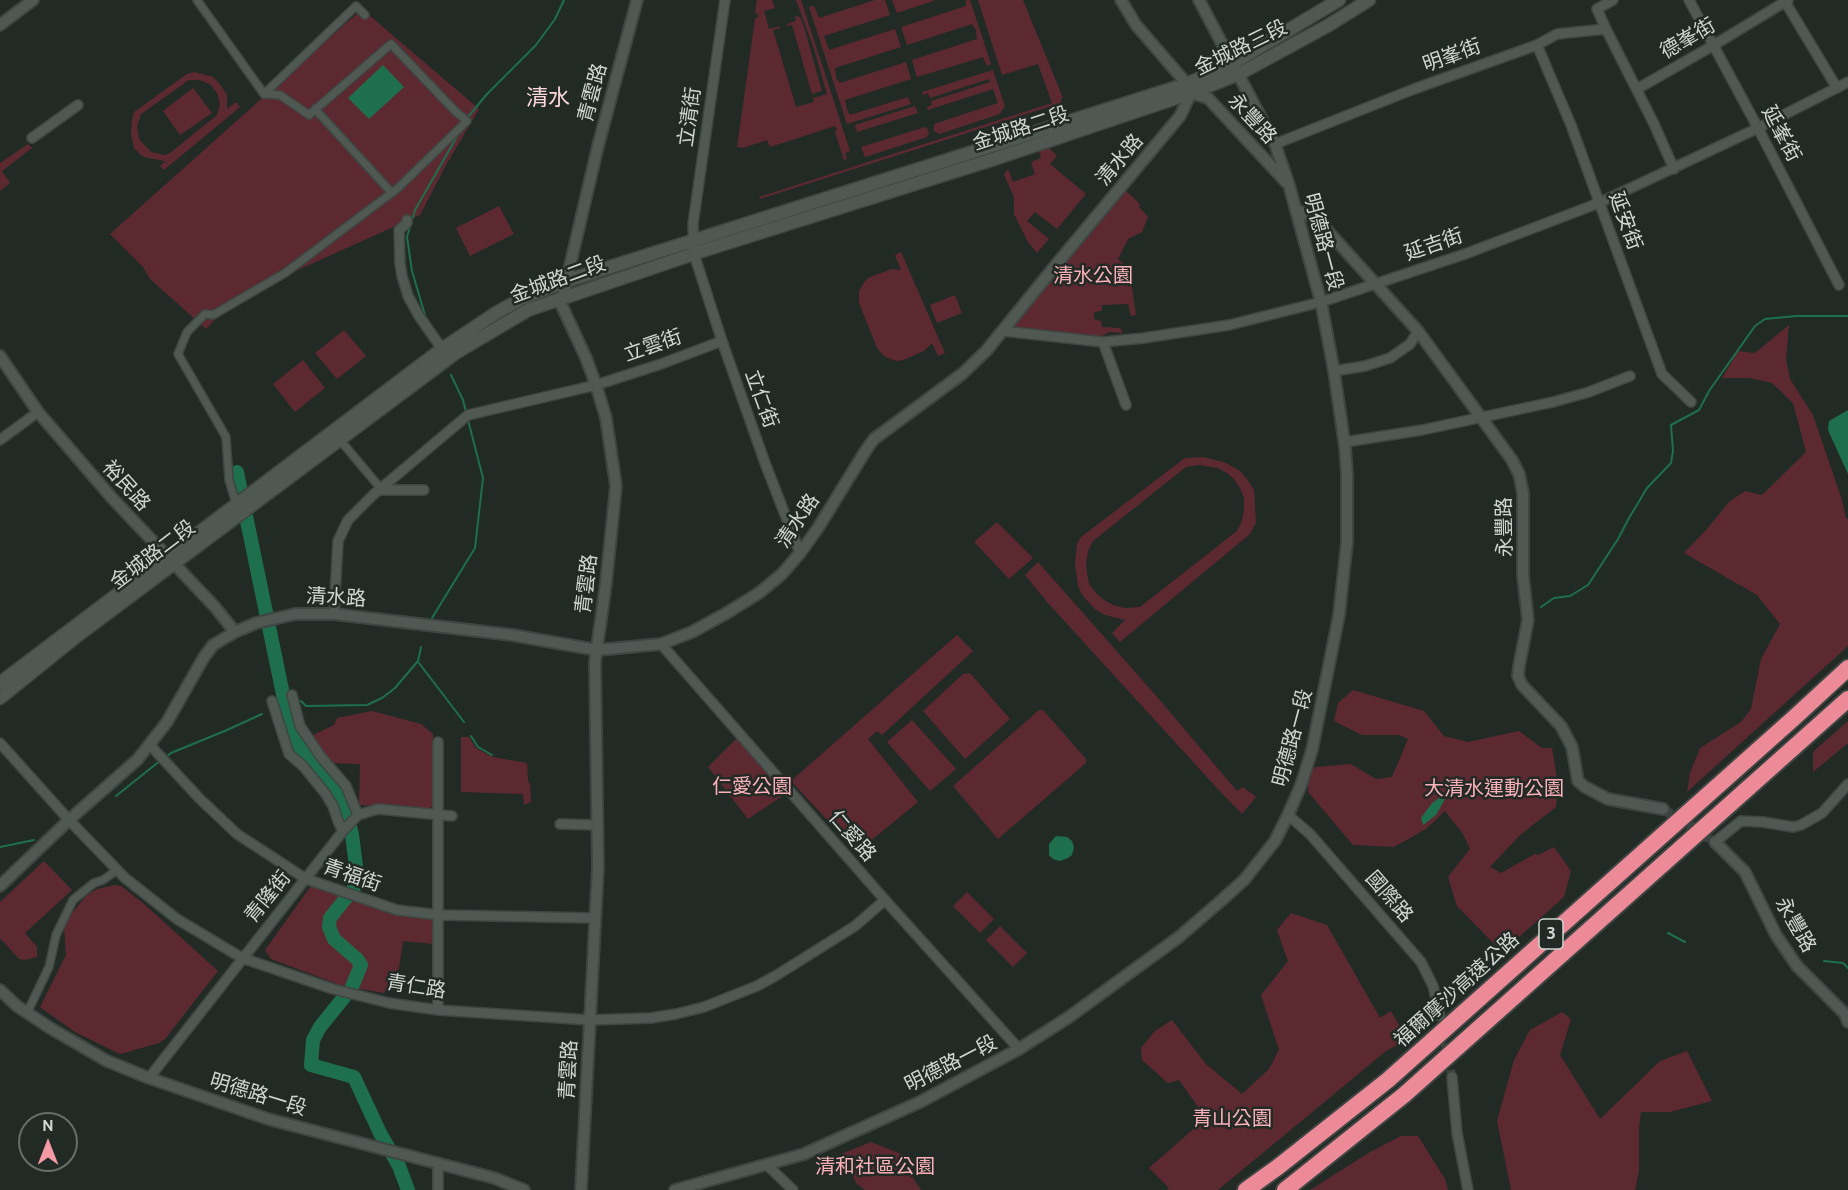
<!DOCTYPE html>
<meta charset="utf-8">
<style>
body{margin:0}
#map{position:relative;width:1848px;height:1190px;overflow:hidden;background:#222a25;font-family:Cabin,sans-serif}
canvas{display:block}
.north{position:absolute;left:18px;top:1112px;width:60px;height:60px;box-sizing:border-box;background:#222a25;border:2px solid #686f6b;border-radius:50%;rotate:0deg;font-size:16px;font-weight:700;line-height:24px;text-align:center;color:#d1d6d3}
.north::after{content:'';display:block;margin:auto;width:21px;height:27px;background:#f49aa5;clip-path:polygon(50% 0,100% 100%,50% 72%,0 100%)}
</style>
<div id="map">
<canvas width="1848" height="1190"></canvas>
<div class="north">N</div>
</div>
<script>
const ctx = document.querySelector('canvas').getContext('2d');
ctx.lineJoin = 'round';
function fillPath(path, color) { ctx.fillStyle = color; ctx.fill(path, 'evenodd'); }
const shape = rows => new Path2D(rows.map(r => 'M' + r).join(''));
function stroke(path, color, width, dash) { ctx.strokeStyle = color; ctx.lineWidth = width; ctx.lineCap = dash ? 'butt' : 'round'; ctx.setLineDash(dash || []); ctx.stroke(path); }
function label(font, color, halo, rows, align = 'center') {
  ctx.font = font + ' Cabin,"Noto Sans TC",sans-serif'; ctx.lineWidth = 5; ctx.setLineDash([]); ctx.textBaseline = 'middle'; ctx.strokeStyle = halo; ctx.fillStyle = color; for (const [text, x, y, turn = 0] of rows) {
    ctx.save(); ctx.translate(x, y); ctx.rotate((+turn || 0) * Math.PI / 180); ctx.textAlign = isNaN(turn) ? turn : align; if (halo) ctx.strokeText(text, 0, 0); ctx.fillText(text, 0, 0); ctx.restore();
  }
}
const green = shape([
 [757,0,772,0,775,8,764,11,769,29,780,26,780,28,773,30,796,107,814,102,813,98,827,94,814,49,796,0,801,0,850,151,845,153,847,159,844,160,835,132,837,130,835,126,770,147,767,140,743,148,737,147,755,19,759,16,755,12],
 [875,0,885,0,890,15,824,36,829,50,895,29,901,47,835,68,836,78,840,83,906,62,911,79,845,100,847,110,850,115,908,97,911,104,847,124,809,7,814,6,819,18],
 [892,0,936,0,897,13],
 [966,0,970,0,991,64,987,66,983,57,917,77,912,60,977,39,976,30,972,24,907,45,901,27,966,6],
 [978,0,1023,0,1063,98,1061,99,1061,103,760,199,759,197,1052,103,1038,64,1002,75],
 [362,9,479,109,446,165,420,215,280,278,222,312,206,329,150,279,143,267,110,234],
 [795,16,800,17,804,27,822,91,812,94,792,25,787,26,787,24,796,21],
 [993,70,1005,106,1000,114,939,134,934,131,934,124,998,103,993,89,928,110,927,107,932,105,931,101,990,82,989,79,930,98,928,93,923,95,922,92],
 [195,72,213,77,219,83,227,95,227,109,236,102,240,107,164,170,160,166,165,161,148,158,142,156,134,148,131,133,132,120,134,112,187,74],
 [189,80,199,80,210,84,217,93,220,104,217,115,170,153,165,155,151,152,139,139,137,126,141,114],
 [193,88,212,113,180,135,163,111],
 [915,106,918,113,857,132,855,125],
 [925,127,927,128,929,133,927,137,865,157,861,147],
 [28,144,32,148,2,171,10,183,0,191,0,163],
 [1048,147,1057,156,1050,164,1086,194,1057,229,1035,212,1027,221,1049,239,1037,253,1028,242,1014,214,1014,197,1004,175,1008,169,1013,182,1035,174,1031,162,1041,158,1038,149],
 [1125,190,1136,200,1140,205,1139,207,1148,217,1142,232,1128,239,1118,259,1129,268,1136,315,1131,316,1128,304,1102,305,1102,311,1094,312,1094,319,1101,321,1102,327,1120,328,1123,333,1109,332,1101,337,1013,328,1036,298],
 [499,206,514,234,470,256,456,228],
 [901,252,945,353,938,356,932,343,924,351,903,360,896,361,884,356,877,348,859,303,859,291,865,281,870,277,892,269,901,270,895,255],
 [955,295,962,313,937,323,930,305],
 [1789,325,1786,359,1790,379,1813,415,1841,497,1846,518,1848,519,1848,646,1687,792,1690,773,1700,748,1741,722,1751,709,1761,659,1780,624,1757,595,1684,553,1707,529,1729,502,1745,491,1762,495,1806,452,1793,403,1772,383,1750,378,1722,378,1738,351,1755,353],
 [344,330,366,356,337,379,315,353],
 [303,360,325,388,295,412,273,384],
 [1204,457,1226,463,1240,471,1247,479,1254,490,1256,523,1250,534,1120,642,1112,633,1125,620,1105,615,1096,610,1083,596,1078,586,1075,564,1077,544,1081,537,1185,458],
 [1199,465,1218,468,1227,473,1234,479,1240,488,1244,498,1244,509,1242,521,1237,531,1140,607,1125,608,1113,605,1104,600,1096,593,1089,584,1087,574,1086,564,1088,551,1093,541,1186,467],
 [997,522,1033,558,1009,579,974,542],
 [1038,562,1158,698,1237,791,1243,787,1256,797,1242,814,1216,787,1047,602,1025,575],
 [957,635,973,651,882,735,877,731,868,739,918,802,857,852,791,781],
 [970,673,1010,719,965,759,923,711,963,674],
 [1353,690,1424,711,1444,736,1468,742,1519,731,1542,748,1552,748,1558,785,1556,807,1520,835,1490,867,1501,873,1535,854,1538,855,1554,847,1571,871,1564,897,1502,952,1457,906,1448,877,1470,849,1463,834,1445,811,1426,829,1394,847,1353,845,1308,792,1309,775,1315,767,1351,764,1376,779,1392,777,1408,739,1399,735,1362,735,1334,721,1338,703],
 [1039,710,1043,710,1086,759,1086,763,998,839,953,786],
 [372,711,421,724,433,734,433,806,428,809,359,805,360,764,332,763,311,736,334,725,337,718],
 [912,720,956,769,930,791,887,742],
 [1848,721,1848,743,1813,772,1813,752],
 [461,737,469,737,476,748,493,757,527,763,528,780,530,785,531,802,524,805,523,794,461,792],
 [737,738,787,793,748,819,708,767],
 [44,861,72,890,25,933,37,947,37,957,25,960,19,959,0,938,0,902],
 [114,885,121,886,143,903,218,971,165,1039,159,1043,120,1054,75,1032,40,1007,66,955,64,928,72,913,86,896,97,889],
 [311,886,427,916,435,924,434,944,403,941,399,968,384,993,343,986,271,959,265,950],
 [967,892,994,919,980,933,953,906],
 [1291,913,1327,925,1380,1018,1391,1011,1407,1040,1386,1051,1218,1190,1167,1190,1169,1188,1149,1168,1206,1118,1179,1080,1168,1083,1142,1060,1141,1048,1155,1031,1172,1020,1206,1064,1242,1094,1269,1069,1279,1050,1261,995,1288,961,1277,930],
 [1000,926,1027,953,1013,967,986,940],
 [1562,1012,1571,1019,1560,1055,1600,1119,1660,1061,1687,1051,1712,1101,1670,1112,1641,1112,1639,1128,1639,1171,1635,1190,1511,1190,1497,1121,1514,1060,1530,1030],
 [1401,1136,1418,1136,1445,1179,1448,1190,1310,1190,1370,1152],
 [871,1142,904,1155,913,1178,921,1190,865,1190,857,1184,841,1154]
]);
const water = shape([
 [383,65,404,87,369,119,348,98],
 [1848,410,1848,474,1828,430,1829,421],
 [1439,798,1445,799,1436,815,1423,825,1421,818,1432,803],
 [1056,836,1067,837,1072,841,1074,847,1072,855,1068,858,1060,861,1053,859,1049,855,1049,844]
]);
const stream = shape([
 [468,117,487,94,536,45,555,19,564,0],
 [427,322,412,271,407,237,415,210,459,133],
 [451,375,463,400,466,412],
 [1541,607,1554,598,1570,596,1588,585,1618,539,1629,518,1647,488,1671,463,1673,451,1671,425,1699,410,1709,391,1755,326,1765,319,1796,316,1848,316],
 [432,618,475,548,483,478,468,420],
 [419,663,464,722],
 [301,701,306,706,367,705,382,698,395,688,418,661,421,647],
 [471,736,478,747,492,755],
 [166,757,171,753,227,730,262,714],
 [116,796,161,760],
 [0,847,34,840],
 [1668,933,1685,942],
 [1824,961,1843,963,1848,968]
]);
const river = shape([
 [237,472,244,506],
 [246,516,285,704,294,740,344,800,352,835,356,866,354,888,330,918,329,927,334,939,357,959,361,965,352,987],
 [345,996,320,1027,313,1040,311,1065,354,1077,380,1133,399,1166,408,1190]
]);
const minorTunnel = shape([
 [1443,1030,1452,1077]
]);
const tertiaryTunnel = shape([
 [1663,809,1715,842]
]);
const pedestrian = shape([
 [197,0,264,94],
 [264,94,356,6,365,15],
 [315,109,392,193],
 [340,440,382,490],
 [236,503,229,480,226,437,178,354,187,332,205,314,213,315,285,273,398,188,467,121,456,112,391,44,309,115,280,95,264,94],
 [27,1013,49,967,56,935,73,900,94,883,103,880,117,870]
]);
const minor = shape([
 [725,0,693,224,694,254,722,341,765,463,800,553],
 [1689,0,1758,128,1839,285],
 [1784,0,1837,88],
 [1606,29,1654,124,1674,169],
 [1537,45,1571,125,1662,374,1691,402],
 [1637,89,1714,45,1788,0],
 [32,138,78,105],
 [1275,144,1414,89,1537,45,1557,34,1606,29,1597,9,1613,0],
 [407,220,407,223,399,230,400,263,402,276,408,296,419,316,442,349],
 [1003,331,1103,342,1144,338,1229,325,1321,302,1465,254,1599,203,1758,128,1848,82],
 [1103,342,1126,405],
 [1334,371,1365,366,1390,358,1410,344,1418,331],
 [0,440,38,412],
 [1345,442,1422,430,1553,402,1589,392,1630,376],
 [382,490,424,490],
 [334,614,338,541,348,520,373,495,468,415,596,385,661,364,722,341],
 [661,644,885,900,1019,1049],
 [292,695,300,726,321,757,346,786,358,815],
 [272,701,289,754,303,766,325,793,333,806,338,821,343,831],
 [438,742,438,1010],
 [0,743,69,820,125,878,177,919,242,958,333,989,389,1003,438,1010,590,1020,651,1018,676,1014,704,1007,757,986,777,975,855,926,885,900],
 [149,744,199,798,237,834,306,879,397,910,439,915,595,918],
 [1288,815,1310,834,1421,962,1433,986,1440,1016],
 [560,824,597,825],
 [1715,842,1741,821,1763,822,1793,827,1801,825,1822,813,1848,784],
 [1452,1077,1457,1133,1468,1190],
 [149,1078,343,831,358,815,378,809,452,816],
 [438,1163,438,1190],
 [767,1165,793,1190]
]);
const tertiary = shape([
 [1121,0,1136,25,1187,84,1190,90],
 [0,25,33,0],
 [1191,93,1208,98,1286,182],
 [1296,210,1316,218,1418,331,1512,460,1519,474,1523,493,1523,576,1528,620,1519,666,1518,676,1522,685,1561,726,1572,747,1578,781,1585,787,1608,799,1663,809],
 [0,356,38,412,112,498,215,607,235,632],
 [1715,842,1745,872,1776,935,1797,966,1845,1014,1848,1022],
 [0,886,69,820,138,759,167,722,204,657,213,645,235,632,256,623,295,614,334,614,512,635,597,650,661,644,692,632,725,614,759,593,782,574,800,553,818,528,866,450,874,439,962,374,986,351,1060,260,1180,116,1191,93],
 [0,990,17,1006,50,1028,107,1061,149,1078,268,1119,494,1178,524,1190],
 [581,1190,598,867,595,662,606,583,616,486,606,418,596,385,586,358,561,304,598,146,637,0],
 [675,1190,804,1154,920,1102,1019,1049,1069,1017,1179,937,1223,899,1244,880,1275,841,1288,815,1301,785,1312,750,1339,615,1347,542,1347,475,1345,447,1334,371,1321,302,1289,185,1275,144,1199,0]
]);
const secondary = shape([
 [0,683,442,349,496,313,521,299,566,281,1187,84,1233,63,1339,0],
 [0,698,77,636,457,352,528,310,705,250,994,159,1191,93,1239,74,1329,25,1369,0]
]);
const motorway = shape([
 [1246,1190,1278,1167,1388,1080,1795,717,1848,668],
 [1285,1190,1404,1095,1848,699]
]);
const shields = [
 [1551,934,24]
];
const shieldNames = [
 ["3",1551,934]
];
const streetNames = [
 ["德峯街",1688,39,-30],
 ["金城路三段",1241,48,-26],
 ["明峯街",1452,56,-20],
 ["青雲路",593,93,-75],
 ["立清街",690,117,-82],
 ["永豐路",1252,119,47],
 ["金城路二段",1021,129,-18],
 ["延峯街",1781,134,62],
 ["清水路",1120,160,-50],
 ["延安街",1625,221,70],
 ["明德路一段",1323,242,75],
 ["延吉街",1434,245,-19],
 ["金城路二段",558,280,-20],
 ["立雲街",653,346,-19],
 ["立仁街",761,399,70],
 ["裕民路",126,486,48],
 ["清水路",798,521,-56],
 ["永豐路",1505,527,-91],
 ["金城路二段",153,555,-37],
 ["青雲路",587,584,-83],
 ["清水路",336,598,3],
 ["明德路一段",1293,738,-75],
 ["仁愛路",852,836,49],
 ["青福街",352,876,19],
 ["青隆街",268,897,-51],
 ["國際路",1389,897,49],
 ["永豐路",1795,925,60],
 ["青仁路",416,987,9],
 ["福爾摩沙高速公路",1457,990,-42],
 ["明德路一段",951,1064,-27],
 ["青雲路",569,1070,-87],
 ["明德路一段",258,1095,17]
];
const parkNames = [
 ["清水公園",1093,276],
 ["仁愛公園",752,787],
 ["大清水運動公園",1494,789],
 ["青山公園",1232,1119],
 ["清和社區公園",875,1167]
];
const quarterNames = [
 ["清水",548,99]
];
fillPath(green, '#5d2931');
fillPath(water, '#1e6f4d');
stroke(stream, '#1e6f4d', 2);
stroke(river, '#1e6f4d', 14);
stroke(minorTunnel, '#3c443f', 9, [9, 4.5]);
stroke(tertiaryTunnel, '#3c443f', 10, [10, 5]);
stroke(pedestrian, '#3e4542', 10);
stroke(minor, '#3e4542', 12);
stroke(tertiary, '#3e4542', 14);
stroke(secondary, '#3e4542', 15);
stroke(motorway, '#3e4542', 20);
stroke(pedestrian, '#4f5853', 7);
stroke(minor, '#4f5853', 9);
stroke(tertiary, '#4f5853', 10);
stroke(secondary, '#4f5853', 12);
stroke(motorway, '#ec8b97', 16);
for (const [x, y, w] of shields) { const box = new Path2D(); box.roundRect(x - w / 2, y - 15, w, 30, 4.5); ctx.fillStyle = '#222a25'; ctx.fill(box); stroke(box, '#d1d6d3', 1.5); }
label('bold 18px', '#d1d6d3', null, shieldNames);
label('20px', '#d1d6d3', '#222a25', streetNames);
label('20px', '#fbb0b8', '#222a25', parkNames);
label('22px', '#fbd7da', '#222a25', quarterNames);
</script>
